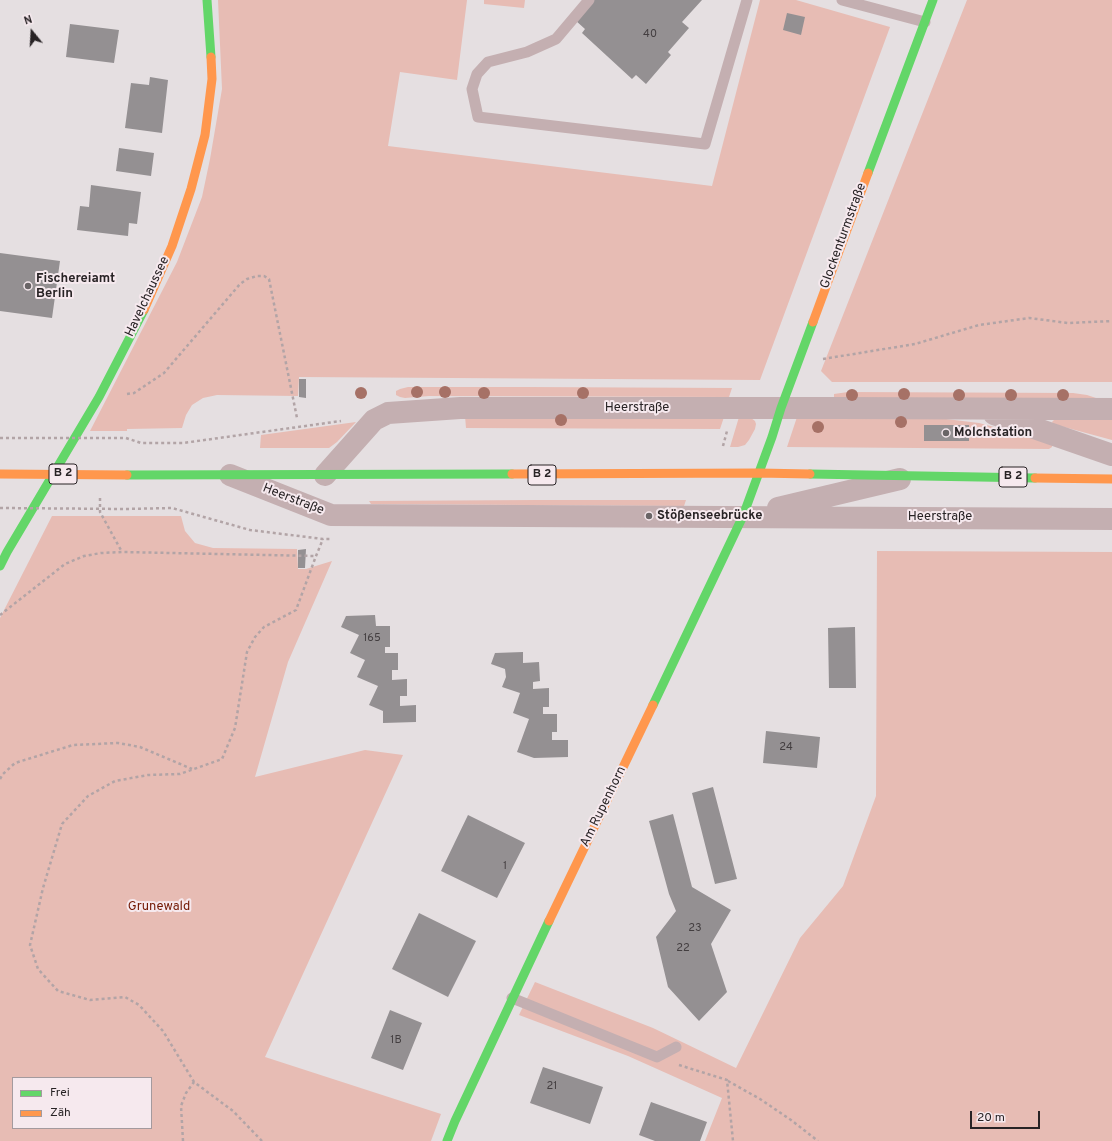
<!DOCTYPE html>
<meta charset="utf-8">
<style>
body{margin:0}
#map{position:relative;width:1112px;height:1141px;overflow:hidden;background:#e5dfe1;font-family:Overpass,sans-serif}
canvas{display:block}
.legend{position:absolute;left:12px;top:1077px;width:140px;height:52px;box-sizing:border-box;background:#f6e9ee;border:1px solid #a49a9e;margin:0;padding:5px 7px;list-style:none;font-size:12px;color:#282325}
.legend li{display:flex;align-items:center;gap:8px;height:20px}
.legend b{width:20px;border:1px solid #a49a9e}
.north{position:absolute;left:12px;top:12px;width:40px;height:40px;-webkit-text-stroke:3px #f6e9ee;paint-order:stroke;rotate:342deg;font-size:11px;font-weight:700;line-height:16px;text-align:center;color:#282325}
.north::after{content:'';display:block;margin:auto;width:14px;height:18px;background:#282325;clip-path:polygon(50% 0,100% 100%,50% 72%,0 100%)}
.scale{position:absolute;left:970px;top:1111px;width:70px;height:18px;box-sizing:border-box;border:2px solid #282325;border-top:0;padding-left:5px;font-size:12px;line-height:14px;white-space:nowrap;color:#282325;-webkit-text-stroke:3px #f6e9ee;paint-order:stroke}
</style>
<div id="map">
<canvas width="1112" height="1141"></canvas>
<ul class="legend">
<li><b style="height:5px;background:#63d668"></b>Frei</li>
<li><b style="height:5px;background:#ff974d"></b>Zäh</li>
</ul>
<div class="north">N</div>
<div class="scale">20 m</div>
</div>
<script>
const ctx = document.querySelector('canvas').getContext('2d');
ctx.lineJoin = 'round';
function fillPath(path, color) { ctx.fillStyle = color; ctx.fill(path, 'evenodd'); }
const shape = rows => new Path2D(rows.map(r => 'M' + r).join(''));
function stroke(path, color, width, dash) { ctx.strokeStyle = color; ctx.lineWidth = width; ctx.lineCap = dash ? 'butt' : 'round'; ctx.setLineDash(dash || []); ctx.stroke(path); }
function label(font, color, halo, rows, align = 'center') {
  ctx.font = font + ' Overpass,sans-serif'; ctx.lineWidth = 4; ctx.setLineDash([]); ctx.textBaseline = 'middle'; ctx.strokeStyle = halo; ctx.fillStyle = color; for (const [text, x, y, turn = 0] of rows) {
    ctx.save(); ctx.translate(x, y); ctx.rotate((+turn || 0) * Math.PI / 180); ctx.textAlign = isNaN(turn) ? turn : align; if (halo) ctx.strokeText(text, 0, 0); ctx.fillText(text, 0, 0); ctx.restore();
  }
}
const green = shape([
 [218,0,467,0,457,80,400,72,388,146,712,186,760,0,796,0,890,27,760,380,299,377,298,396,217,395,203,398,192,405,186,415,182,428,127,429,127,431,90,431,177,262,202,197,210,159,222,89],
 [484,0,525,0,524,8,484,4],
 [967,0,1112,0,1112,382,832,382,821,371],
 [408,387,527,387,732,388,729,397,429,396,405,398,400,397,396,395,396,391,400,389],
 [848,392,1073,393,1087,395,1099,399,834,398,834,394],
 [465,416,724,417,720,429,466,428],
 [739,417,751,418,755,421,756,424,755,429,749,440,745,445,738,447,730,447],
 [797,417,946,419,979,423,1047,441,1052,444,1052,447,1049,449,787,447],
 [1054,420,1112,420,1112,440,1053,424,1052,422],
 [356,422,337,442,329,448,260,448,261,435],
 [536,500,686,500,684,506,371,504,369,501],
 [52,516,181,516,185,531,195,543,213,548,297,549,298,569,306,569,332,561,288,662,255,777,365,750,403,755,265,1057,441,1114,431,1141,0,1141,0,618],
 [13,1078,151,1078,151,1128,13,1128],
 [877,551,1112,552,1112,1141,705,1141,722,1098,628,1056,519,1015,535,982,653,1028,736,1068,800,938,843,886,876,796]
]);
const building = shape([
 [593,0,702,0,682,22,689,28,668,52,671,55,646,84,636,75,632,79,582,33,585,29,575,20],
 [787,13,805,17,801,35,783,30],
 [70,24,119,30,114,63,66,57],
 [150,77,168,80,162,133,125,128,131,83,149,85],
 [119,148,154,153,151,176,116,171],
 [91,185,141,192,137,224,129,223,128,236,77,230,80,206,89,207],
 [0,253,60,261,52,318,0,311],
 [299,379,306,379,306,398,299,397],
 [924,425,969,425,969,441,924,441],
 [306,549,305,568,298,568,298,550],
 [375,615,376,626,390,626,390,647,385,647,385,653,398,653,398,670,392,670,392,680,407,679,407,696,400,696,400,706,416,705,416,722,383,723,383,711,369,705,378,686,357,677,365,660,350,653,359,635,341,627,346,616],
 [855,627,856,688,829,688,828,628],
 [523,652,523,663,539,662,540,681,533,682,533,689,549,688,549,707,543,707,543,714,557,714,557,732,552,732,552,740,568,740,568,757,534,758,517,752,529,719,513,713,520,693,502,687,506,677,505,669,491,664,495,653],
 [766,731,820,737,817,768,763,763],
 [713,787,737,879,715,884,692,793],
 [673,814,692,887,731,910,711,944,727,992,699,1021,668,987,656,937,676,911,669,894,649,821],
 [468,815,525,843,497,898,441,871],
 [419,913,476,941,448,997,392,969],
 [390,1010,422,1023,403,1070,371,1058],
 [543,1067,603,1087,590,1124,530,1103],
 [651,1102,707,1122,700,1141,655,1141,639,1135]
]);
const path = shape([
 [823,359,915,344,979,325,1029,318,1068,323,1112,321],
 [127,394,134,393,164,373,240,284,247,279,257,276,264,276,269,279,297,418],
 [126,438,141,443,183,443,341,421],
 [723,446,727,431],
 [100,498,100,512,122,552],
 [126,509,172,508,250,530,323,539,330,539],
 [0,615,65,564,84,556,101,553,122,552,316,556],
 [0,779,3,774,15,763,73,745,118,743,140,747,192,769],
 [679,1065,727,1080,733,1141],
 [728,1081,760,1099,791,1120,818,1141],
 [183,1141,181,1106,186,1093,194,1082],
 [262,1141,233,1111,194,1082,163,1031,139,1005,125,997,90,1000,58,991,38,969,30,945,43,888,62,824,88,796,115,781,148,775,180,774,222,759,235,728,247,652,255,637,264,627,296,610,316,556,323,539]
]);
const lane = shape([
 [589,0,556,39,527,52,488,62,477,74,472,89,478,117,705,144,747,0],
 [842,0,925,22],
 [512,998,657,1057,676,1047]
]);
const street = shape([
 [994,414,1112,455],
 [230,475,331,515,1112,519],
 [325,475,374,420,388,413,460,408,840,408,1112,409],
 [778,508,900,479]
]);
const fast = shape([
 [207,0,211,57],
 [868,173,933,0],
 [810,474,1035,478],
 [127,475,512,474],
 [0,566,7,552,99,397,144,310],
 [653,705,743,516,772,437,781,408,813,322],
 [447,1141,455,1121,549,921]
]);
const slow = shape([
 [144,310,172,246,191,189,205,135,212,79,211,57],
 [813,322,868,173],
 [512,474,759,473,810,474],
 [1035,478,1112,479],
 [549,921,653,705]
]);
const pathBridge = shape([
 [0,438,126,438],
 [0,508,126,509]
]);
const slowBridge = shape([
 [0,474,127,475]
]);
const trees = [
 [417,392],
 [445,392],
 [361,393],
 [484,393],
 [583,393],
 [904,394],
 [852,395],
 [959,395],
 [1011,395],
 [1063,395],
 [561,420],
 [901,422],
 [818,427]
];
const markers = [
 [28,286,4,"#6a6567"],
 [946,433,4,"#6a6567"],
 [649,516,4,"#6a6567"]
];
const numberNames = [
 ["40",650,35],
 ["165",372,639],
 ["24",786,748],
 ["1",505,867],
 ["23",695,929],
 ["22",683,949],
 ["1B",396,1041],
 ["21",552,1087]
];
const shields = [
 [63,474,28],
 [542,475,28],
 [1013,477,28]
];
const shieldNames = [
 ["B 2",63,474],
 ["B 2",542,475],
 ["B 2",1013,477]
];
const streetNames = [
 ["Glockenturmstraße",844,236,-70],
 ["Havelchaussee",148,297,-65],
 ["Heerstraße",637,408],
 ["Heerstraße",293,500,21],
 ["Heerstraße",940,517],
 ["Am Rupenhorn",604,807,-64]
];
const poiNames = [
 ["Fischereiamt",36,279],
 ["Berlin",36,294],
 ["Molchstation",954,433],
 ["Stößenseebrücke",657,516]
];
const parkNames = [
 ["Grunewald",159,907]
];
fillPath(green, '#e7bcb4');
fillPath(building, '#949092');
stroke(path, '#b2a4a6', 2.5, [3, 3]);
stroke(lane, '#c4afb1', 11);
stroke(street, '#c4afb1', 22);
stroke(fast, '#63d668', 9);
stroke(slow, '#ff974d', 9);
stroke(pathBridge, '#b2a4a6', 2.5, [3, 3]);
stroke(slowBridge, '#ff974d', 9);
ctx.fillStyle = '#a67166';
for (const [x, y] of trees) { ctx.beginPath(); ctx.arc(x, y, 6, 0, 2 * Math.PI); ctx.fill(); }
for (const [x, y, r, color] of markers) { const dot = new Path2D(); dot.arc(x, y, r, 0, 2 * Math.PI); ctx.fillStyle = color; ctx.fill(dot); stroke(dot, '#f6e9ee', 1.5); }
label('11px', '#433e40', null, numberNames);
for (const [x, y, w] of shields) { const box = new Path2D(); box.roundRect(x - w / 2, y - 10, w, 20, 3); ctx.fillStyle = '#f6e9ee'; ctx.fill(box); stroke(box, '#282325', 1); }
label('bold 12px', '#282325', null, shieldNames);
label('13px', '#282325', '#f6e9ee', streetNames);
label('bold 13px', '#282325', '#f6e9ee', poiNames, 'left');
label('13px', '#721702', '#f6e9ee', parkNames);
</script>
